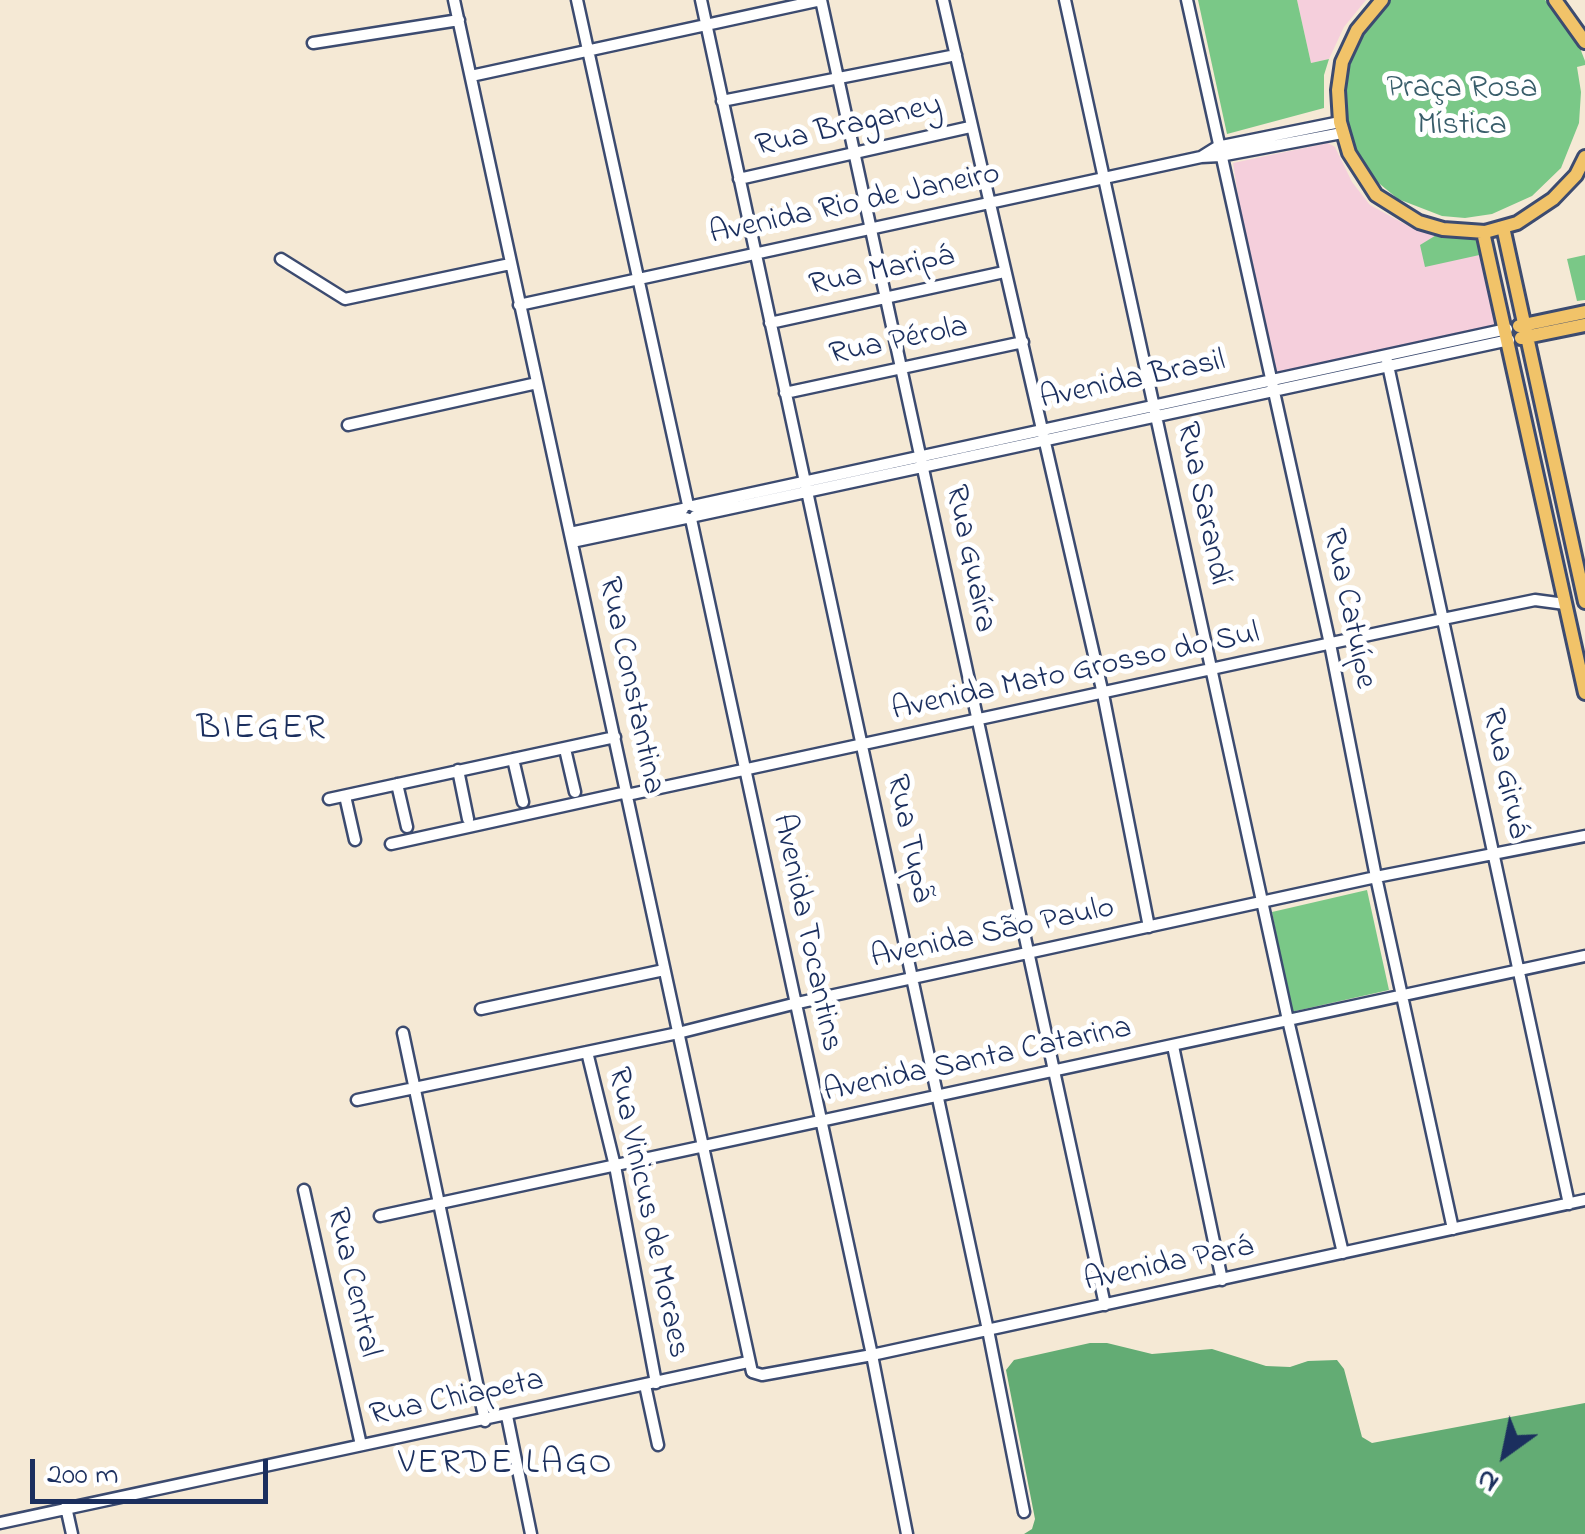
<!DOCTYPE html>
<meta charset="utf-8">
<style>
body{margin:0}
#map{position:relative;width:1585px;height:1534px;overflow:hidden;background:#f5e9d5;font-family:"Indie Flower",sans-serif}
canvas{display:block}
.north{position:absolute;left:1455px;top:1404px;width:100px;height:100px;-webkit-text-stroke:8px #fff;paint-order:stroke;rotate:213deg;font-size:28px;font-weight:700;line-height:40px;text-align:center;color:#1b2f5e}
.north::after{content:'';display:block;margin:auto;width:35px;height:45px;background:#1b2f5e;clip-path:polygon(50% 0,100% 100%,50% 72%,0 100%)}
.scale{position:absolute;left:30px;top:1459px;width:238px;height:45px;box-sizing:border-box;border:5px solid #1b2f5e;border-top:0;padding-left:12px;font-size:30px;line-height:35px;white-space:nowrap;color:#1b2f5e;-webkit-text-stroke:8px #fff;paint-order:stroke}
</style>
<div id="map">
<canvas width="1585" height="1534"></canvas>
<div class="north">N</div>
<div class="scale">200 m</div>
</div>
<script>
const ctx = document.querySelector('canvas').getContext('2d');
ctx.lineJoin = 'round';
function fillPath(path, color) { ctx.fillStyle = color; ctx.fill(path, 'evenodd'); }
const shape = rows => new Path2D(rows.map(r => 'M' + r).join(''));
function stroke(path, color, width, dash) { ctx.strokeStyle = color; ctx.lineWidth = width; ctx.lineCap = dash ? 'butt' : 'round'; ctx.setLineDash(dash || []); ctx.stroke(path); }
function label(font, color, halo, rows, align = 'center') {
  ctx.font = font + ' "Indie Flower",sans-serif'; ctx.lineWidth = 10; ctx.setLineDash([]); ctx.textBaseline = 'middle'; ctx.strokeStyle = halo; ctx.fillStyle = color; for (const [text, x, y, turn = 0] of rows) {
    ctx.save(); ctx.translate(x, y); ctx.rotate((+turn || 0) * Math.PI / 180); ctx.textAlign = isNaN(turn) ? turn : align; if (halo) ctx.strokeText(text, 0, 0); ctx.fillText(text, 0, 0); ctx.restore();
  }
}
const built = shape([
 [1297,0,1366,0,1344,27,1329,59,1311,63],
 [1328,143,1335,147,1352,182,1370,205,1412,228,1481,241,1497,322,1494,327,1276,372,1249,266,1233,163]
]);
const green = shape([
 [1198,0,1297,0,1311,63,1329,59,1324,75,1324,108,1227,134],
 [1388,0,1545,0,1558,11,1575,35,1585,61,1585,65,1577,67,1581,92,1579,123,1561,168,1532,196,1492,214,1465,218,1442,216,1398,199,1375,180,1361,161,1350,140,1340,95,1345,62,1366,24],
 [1438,234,1475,237,1481,241,1484,254,1425,267,1420,245],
 [1585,255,1585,300,1577,301,1567,259],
 [1367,890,1389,990,1291,1012,1272,912]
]);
const forest = shape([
 [1090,1343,1107,1343,1152,1354,1212,1349,1266,1366,1290,1367,1308,1361,1337,1360,1344,1369,1362,1437,1372,1443,1585,1403,1585,1534,1024,1534,1032,1529,1035,1519,1006,1370,1014,1360]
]);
const minor = shape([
 [454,0,752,1372,762,1375,872,1355,1585,1200],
 [577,0,688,505],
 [701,0,988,1330,1024,1512],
 [943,0,1103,694,1149,927],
 [1065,0,1288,1020,1343,1253],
 [1187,0,1330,644,1376,877,1453,1229],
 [313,43,459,20],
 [471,76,821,0,1105,1305],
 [722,101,956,55],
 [1201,157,1217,147,1340,122],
 [739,179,970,127],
 [281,259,345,299,510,264],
 [519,305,1201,157,1220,156,1342,133],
 [770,323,1004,272],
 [1386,356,1569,1204],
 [785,393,1023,342],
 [348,425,537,383],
 [693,506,1507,329],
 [695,516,1509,340],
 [691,519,872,1355,907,1534],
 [570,533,683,509],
 [572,542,686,518],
 [565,749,575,792],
 [513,759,523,802],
 [458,770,468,819],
 [397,784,407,827],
 [627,795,1443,619,1535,600,1565,604],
 [345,796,355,840],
 [329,799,615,737],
 [391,844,627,792],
 [481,1009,664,970],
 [403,1033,485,1421],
 [1173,1046,1222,1280],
 [587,1052,615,1166,656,1383],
 [357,1100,678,1033,793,1004,1376,877,1585,836],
 [304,1190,361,1445],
 [380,1216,1585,956],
 [645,1385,658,1445],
 [507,1416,531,1534],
 [66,1507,72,1534],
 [0,1523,748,1362]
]);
const major = shape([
 [1382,0,1357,30,1342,62,1338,90,1340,122,1349,153,1376,195,1419,222,1443,229,1485,232,1517,223,1553,199,1576,175,1585,157],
 [1555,0,1585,42],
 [1503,227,1585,602],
 [1483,232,1585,693],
 [1519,326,1585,312],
 [1521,338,1585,325]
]);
const parkNames = [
 ["Praça Rosa",1462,91],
 ["Mística",1462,128]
];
const streetNames = [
 ["Rua Braganey",849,128,-13],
 ["Avenida Rio de Janeiro",855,206,-12],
 ["Rua Maripá",882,273,-12],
 ["Rua Pérola",899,343,-12],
 ["Avenida Brasil",1133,382,-12],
 ["Rua Sarandí",1201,504,78],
 ["Rua Guaíra",968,559,78],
 ["Rua Catuípe",1347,609,78],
 ["Avenida Mato Grosso do Sul",1076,674,-12],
 ["Rua Constantina",629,686,78],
 ["Rua Giruá",1503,774,78],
 ["Rua Tupã",907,839,78],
 ["Avenida Tocantins",805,933,78],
 ["Avenida São Paulo",993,935,-12],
 ["Avenida Santa Catarina",978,1062,-12],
 ["Rua Vinicus de Moraes",646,1213,78],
 ["Avenida Pará",1169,1266,-12],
 ["Rua Central",351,1283,77],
 ["Rua Chiapeta",457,1400,-12]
];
const neighbourhoodNames = [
 ["BIEGER",262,731],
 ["VERDE LAGO",506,1466]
];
fillPath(built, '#f5cfdc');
fillPath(green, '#7ac887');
fillPath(forest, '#63ac74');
stroke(minor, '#3c4b70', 15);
stroke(major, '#3c4b70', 18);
stroke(minor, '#fff', 10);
stroke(major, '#f1c369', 12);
label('32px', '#385d6a', '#fff', parkNames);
label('32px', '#1b2f5e', '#fff', streetNames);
ctx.letterSpacing = '2.5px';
label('35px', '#1b2f5e', '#fff', neighbourhoodNames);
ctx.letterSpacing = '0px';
</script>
